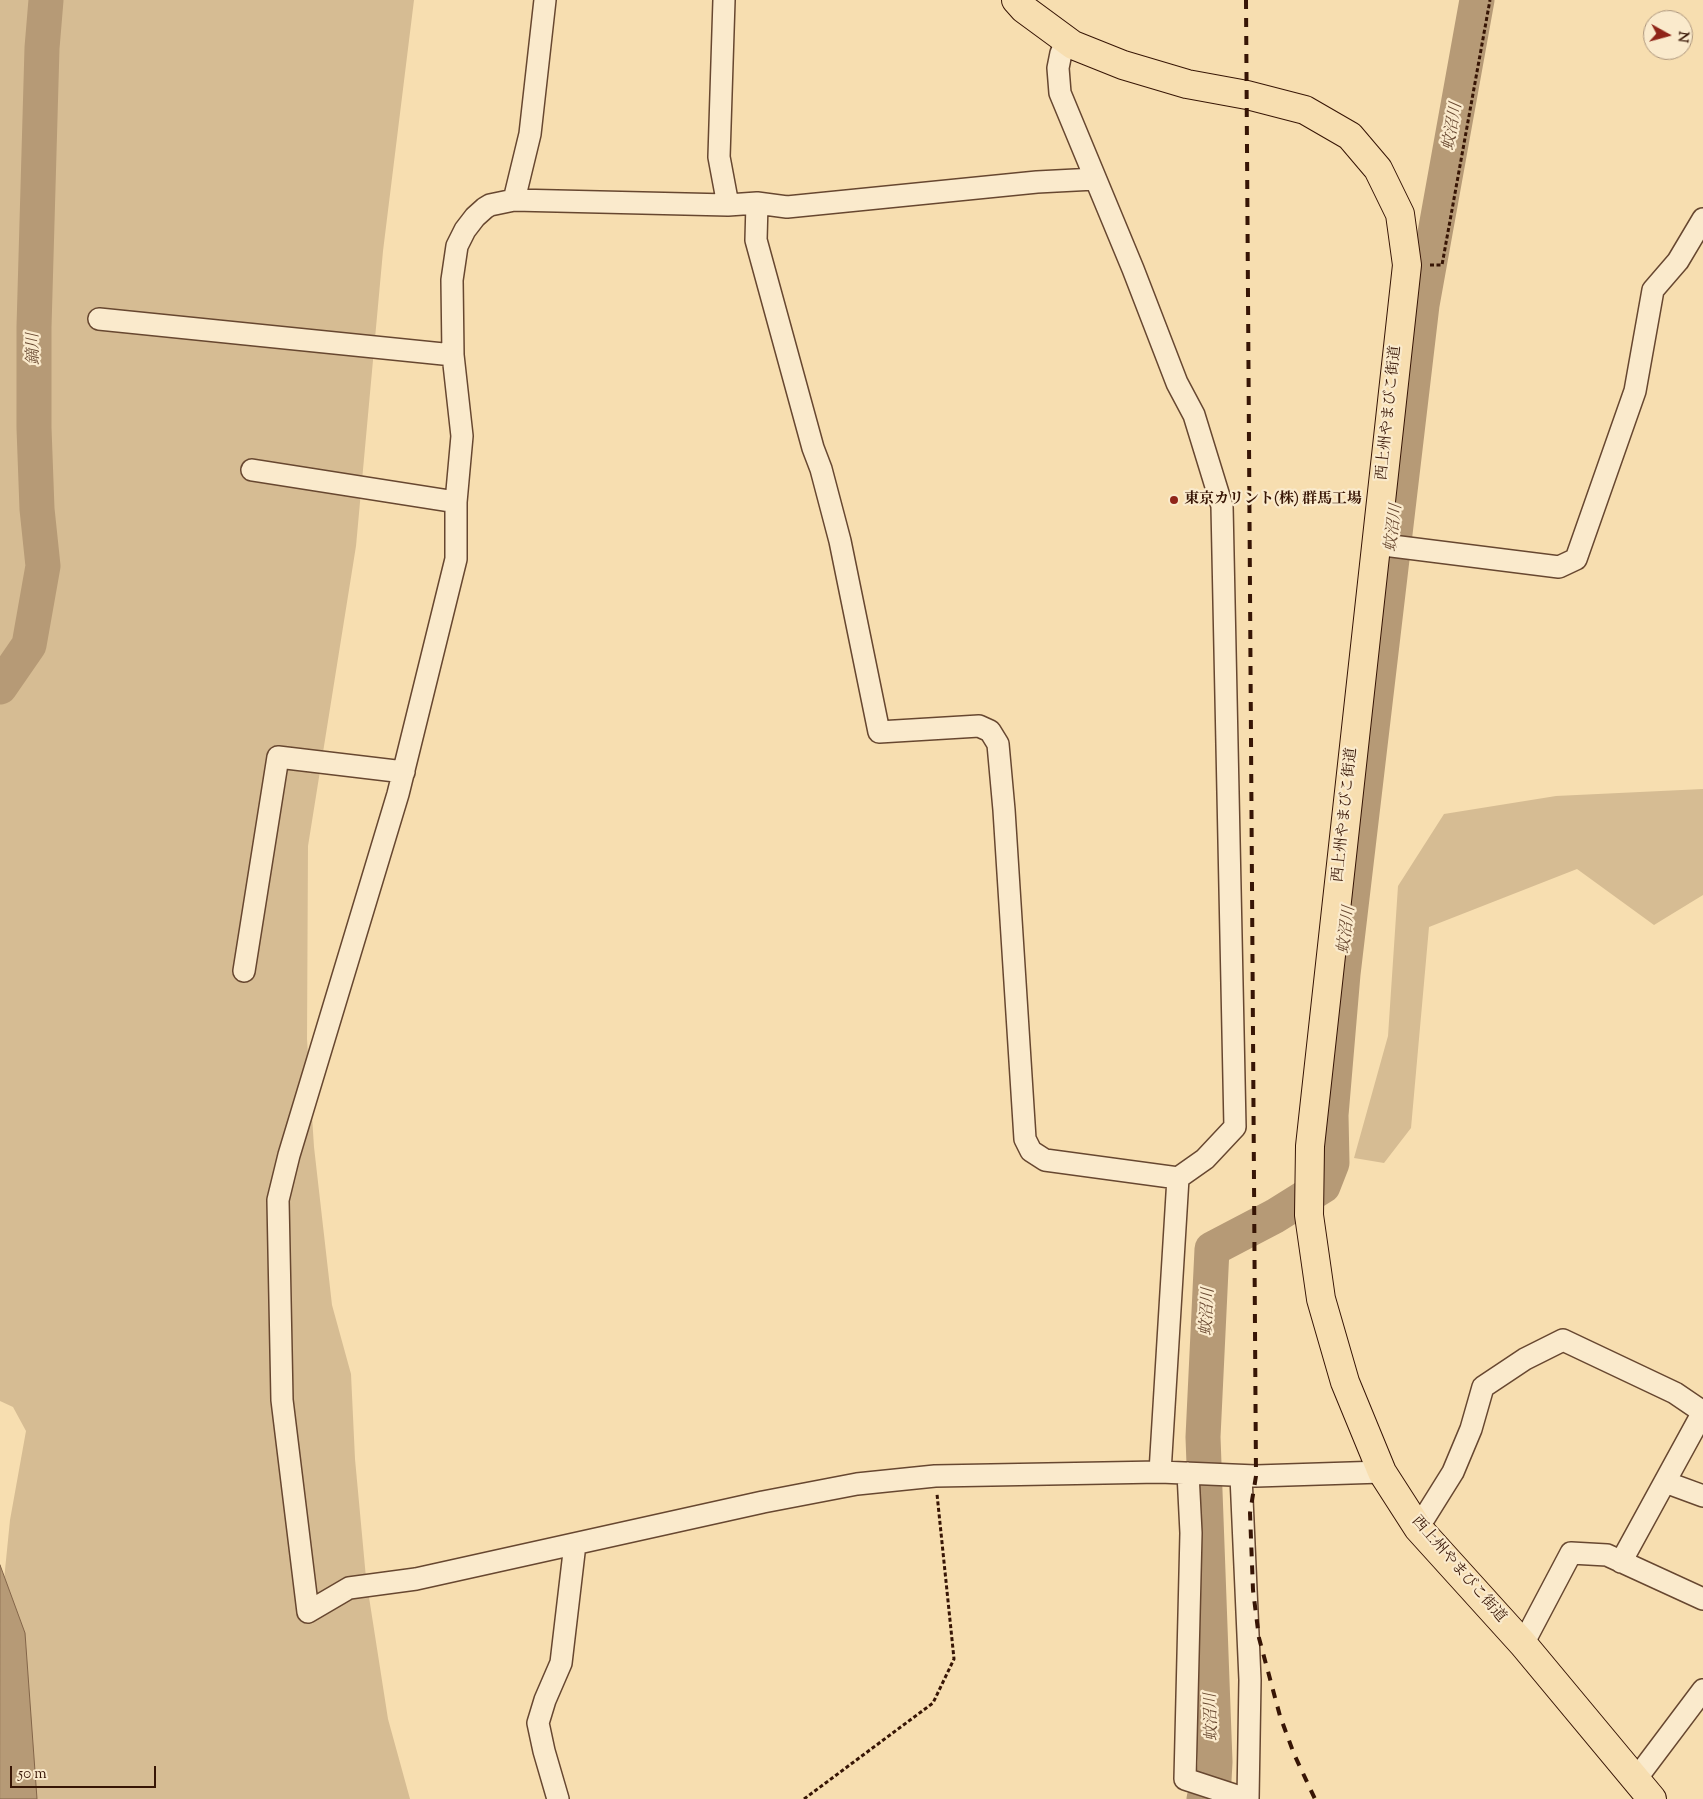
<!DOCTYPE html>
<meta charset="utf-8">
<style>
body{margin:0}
#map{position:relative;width:1703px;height:1799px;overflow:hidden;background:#f7deb0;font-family:"Sorts Mill Goudy",serif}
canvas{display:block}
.north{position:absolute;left:1643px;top:10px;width:50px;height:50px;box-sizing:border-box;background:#faeacc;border:1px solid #ac957c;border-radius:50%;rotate:97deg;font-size:14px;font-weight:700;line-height:20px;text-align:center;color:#371505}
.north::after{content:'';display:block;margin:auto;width:18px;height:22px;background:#8f2418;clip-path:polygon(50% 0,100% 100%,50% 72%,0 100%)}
.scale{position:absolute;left:10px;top:1766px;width:146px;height:22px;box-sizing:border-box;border:2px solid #371505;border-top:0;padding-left:6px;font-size:15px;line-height:18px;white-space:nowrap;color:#371505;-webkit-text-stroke:4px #faeacc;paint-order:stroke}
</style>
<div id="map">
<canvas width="1703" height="1799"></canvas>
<div class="north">N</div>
<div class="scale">50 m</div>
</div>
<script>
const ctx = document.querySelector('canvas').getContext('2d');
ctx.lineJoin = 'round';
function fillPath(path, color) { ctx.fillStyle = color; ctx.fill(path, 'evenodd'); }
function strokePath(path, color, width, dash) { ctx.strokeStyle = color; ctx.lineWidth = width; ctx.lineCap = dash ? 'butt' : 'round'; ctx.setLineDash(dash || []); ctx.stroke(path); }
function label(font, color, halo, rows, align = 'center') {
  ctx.font = font + ' "Sorts Mill Goudy","Noto Serif JP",serif'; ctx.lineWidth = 4.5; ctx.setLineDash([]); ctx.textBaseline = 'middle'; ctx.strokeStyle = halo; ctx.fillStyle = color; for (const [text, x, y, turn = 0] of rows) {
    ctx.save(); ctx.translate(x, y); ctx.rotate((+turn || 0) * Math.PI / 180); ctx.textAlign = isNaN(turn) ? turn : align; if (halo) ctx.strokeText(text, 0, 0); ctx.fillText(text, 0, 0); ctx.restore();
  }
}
const green = new Path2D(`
 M 0,0 L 414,0 L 383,251 L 356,546 L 308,846 L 307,1039 L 314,1147 L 332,1305 L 351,1374 L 355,1459 L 366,1578 L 388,1719 L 410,1799 L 7,1799 L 0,1752 L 0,1666 L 4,1580 L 10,1520 L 26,1431 L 13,1407 L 0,1401 Z
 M 1703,789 L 1703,895 L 1654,925 L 1577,869 L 1429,927 L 1411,1128 L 1384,1163 L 1354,1158 L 1388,1036 L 1398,886 L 1444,814 L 1556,796 Z`);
const water = new Path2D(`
 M 0,1565 L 25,1633 L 37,1799 L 0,1799 Z`);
const river = new Path2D(`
 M 0,687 L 29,645 L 43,566 L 37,509 L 34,428 L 34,327 L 42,48 L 46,0
 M 1204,1799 L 1214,1780 L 1215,1762 L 1203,1437 L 1212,1249 L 1275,1216 L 1323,1186 L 1332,1163 L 1331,1115 L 1343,974 L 1422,305 L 1477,0`);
const path = new Path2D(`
 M 1430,265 L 1442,265 L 1490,0
 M 804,1799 L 933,1703 L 954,1659 L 937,1494`);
const minor = new Path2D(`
 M 724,0 L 719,157 L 728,205
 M 1095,179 L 1037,182 L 787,207 L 757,203 L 728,205 L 514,200 L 490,205 L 485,208 L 475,217 L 465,230 L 457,246 L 452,280 L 453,355 L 462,436 L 456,502 L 456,559 L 398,794 L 289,1155 L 278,1200 L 282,1400 L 308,1612 L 349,1588 L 416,1579 L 763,1502 L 857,1484 L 935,1476 L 1160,1472 L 1256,1476 L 1382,1472
 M 514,200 L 530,134 L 545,0
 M 757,203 L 756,240 L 813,448 L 821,469 L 840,541 L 879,732 L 979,726 L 990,731 L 998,744 L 1004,810 L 1025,1139 L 1031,1151 L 1045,1160 L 1178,1178 L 1205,1159 L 1235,1127 L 1222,506 L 1194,415 L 1177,383 L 1133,269 L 1060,93 L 1058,68 L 1061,53 L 1073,45
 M 99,319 L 453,355
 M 252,470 L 456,502
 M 1376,544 L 1559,567 L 1576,559 L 1635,391 L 1653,290 L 1678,261 L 1703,219
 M 244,971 L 278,757 L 404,772
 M 1160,1472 L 1178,1178
 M 1188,1473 L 1191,1533 L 1185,1779 L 1246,1799
 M 1241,1476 L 1250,1680 L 1248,1799
 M 1665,1482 L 1703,1496
 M 1418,1528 L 1453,1472 L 1471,1429 L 1483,1387 L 1525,1359 L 1563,1340 L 1675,1393 L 1703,1412
 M 1621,1562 L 1703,1412
 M 1523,1644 L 1571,1553 L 1607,1555 L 1703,1599
 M 1636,1779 L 1703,1690
 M 558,1799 L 544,1751 L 538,1723 L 545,1700 L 561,1663 L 575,1544`);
const highway = new Path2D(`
 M 1016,0 L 1024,9 L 1073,45 L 1123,65 L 1187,84 L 1247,95 L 1305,110 L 1350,136 L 1378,169 L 1400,214 L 1407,265 L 1310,1146 L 1309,1215 L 1321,1299 L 1345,1382 L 1382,1472 L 1418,1528 L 1523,1644 L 1652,1799`);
const rail = new Path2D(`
 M 1246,0 L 1256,1476 L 1250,1513 L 1253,1590 L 1259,1638 L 1280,1716 L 1294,1754 L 1315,1799`);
const markers = [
 [1174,500,5,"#8f2418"]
];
const streetNames = [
 ["西上州やまびこ街道",1390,413,-84],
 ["西上州やまびこ街道",1346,815,-84],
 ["西上州やまびこ街道",1458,1570,49]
];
const poiNames = [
 ["東京カリント(株) 群馬工場",1184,500]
];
const waterNames = [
 ["蚊沼川",1454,127,-80],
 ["鏑川",35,349,-91],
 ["蚊沼川",1395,528,-83],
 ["蚊沼川",1348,930,-83],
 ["蚊沼川",1209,1312,-87],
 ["蚊沼川",1213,1717,-92]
];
fillPath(green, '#d6bc93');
fillPath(water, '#b69a76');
strokePath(water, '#836549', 1);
strokePath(river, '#b69a76', 35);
strokePath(minor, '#674730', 24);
strokePath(highway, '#371505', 30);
strokePath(path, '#371505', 3, [4, 2.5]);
strokePath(minor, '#faeacc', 21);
strokePath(highway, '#f7deb0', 28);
strokePath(rail, '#371505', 4, [9, 9]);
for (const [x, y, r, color] of markers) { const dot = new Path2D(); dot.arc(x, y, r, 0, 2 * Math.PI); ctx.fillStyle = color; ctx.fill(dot); strokePath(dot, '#faeacc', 2); }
label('15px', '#371505', '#faeacc', streetNames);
label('bold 15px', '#371505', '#faeacc', poiNames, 'left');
label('italic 16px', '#6a4a32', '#faeacc', waterNames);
</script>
